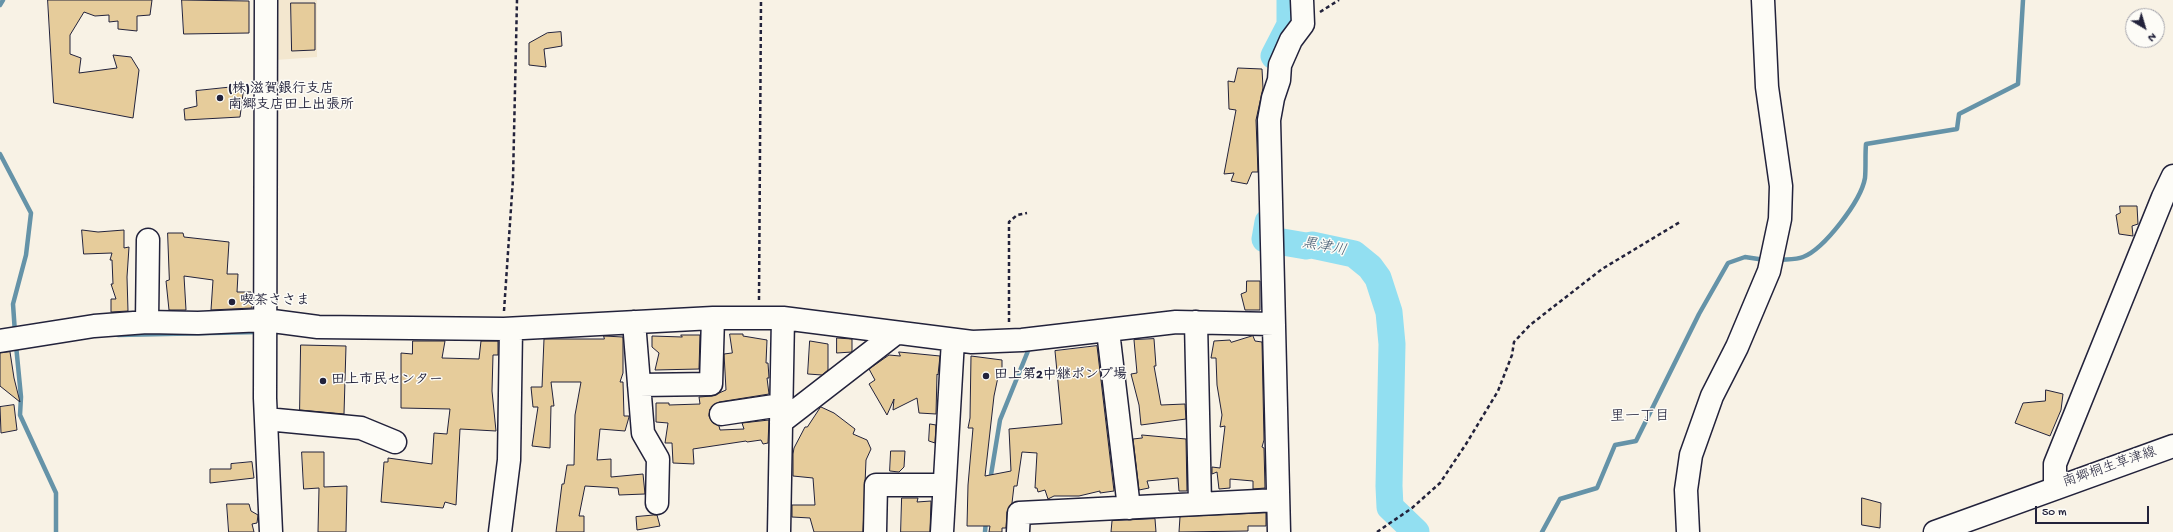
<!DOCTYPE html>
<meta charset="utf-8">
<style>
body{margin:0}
#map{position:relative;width:2173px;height:532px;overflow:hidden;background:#f8f2e5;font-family:"Gochi Hand",sans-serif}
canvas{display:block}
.north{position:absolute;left:2125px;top:8px;width:40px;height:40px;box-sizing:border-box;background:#fdfcf7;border:1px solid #a5a5ac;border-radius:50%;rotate:142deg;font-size:11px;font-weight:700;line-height:16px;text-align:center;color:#22223b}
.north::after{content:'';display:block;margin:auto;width:14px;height:18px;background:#22223b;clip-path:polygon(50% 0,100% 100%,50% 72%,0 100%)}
.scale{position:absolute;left:2035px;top:506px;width:114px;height:18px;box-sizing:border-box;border:2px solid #22223b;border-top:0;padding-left:5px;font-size:12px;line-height:14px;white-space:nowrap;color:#22223b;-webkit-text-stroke:3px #fdfcf7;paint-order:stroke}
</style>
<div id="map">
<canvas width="2173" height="532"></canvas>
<div class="north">N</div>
<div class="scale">50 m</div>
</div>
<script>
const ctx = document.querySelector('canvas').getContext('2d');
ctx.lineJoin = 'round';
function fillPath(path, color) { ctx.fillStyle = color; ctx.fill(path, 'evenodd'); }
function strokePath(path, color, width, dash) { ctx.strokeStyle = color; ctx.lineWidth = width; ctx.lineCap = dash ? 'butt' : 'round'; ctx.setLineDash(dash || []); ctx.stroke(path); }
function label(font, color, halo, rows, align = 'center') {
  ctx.font = font + ' "Gochi Hand","Klee One",sans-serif'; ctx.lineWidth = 3; ctx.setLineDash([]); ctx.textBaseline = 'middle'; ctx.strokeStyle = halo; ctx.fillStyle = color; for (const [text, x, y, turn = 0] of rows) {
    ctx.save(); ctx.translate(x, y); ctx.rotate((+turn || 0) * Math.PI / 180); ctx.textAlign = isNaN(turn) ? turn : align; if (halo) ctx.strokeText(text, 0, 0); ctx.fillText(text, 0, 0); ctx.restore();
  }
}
const built = new Path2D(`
 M 274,0 L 317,0 L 317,57 L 276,60 Z`);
const stream = new Path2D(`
 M 0,5 L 3,0
 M 0,154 L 31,213 L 26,255 L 13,304 L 15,333
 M 1778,260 C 1785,259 1796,260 1803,257 C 1824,249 1861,201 1865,178 C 1866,167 1865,155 1866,144 L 1957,129 L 1959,114 L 2018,84 L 2023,0
 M 118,335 L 259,332
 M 16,345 L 21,397 L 20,415 L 56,493 L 56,532
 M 990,481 L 1000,420 L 1030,346
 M 985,532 L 986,520
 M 1542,532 L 1560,499 L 1597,488 L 1615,445 L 1636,441 L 1699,314 L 1728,263 L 1745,257 L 1765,260`);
const river = new Path2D(`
 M 1274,56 L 1290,25 L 1290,0
 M 1268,222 L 1265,239 L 1306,246 L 1312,245 L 1354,254 L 1370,267 L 1378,278 L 1389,312 L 1392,344 L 1389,486 L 1390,507 L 1416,532`);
const building = new Path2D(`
 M 48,0 L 152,0 L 150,15 L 137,16 L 137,31 L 118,29 L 118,21 L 109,22 L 109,15 L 95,16 L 84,12 L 70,35 L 70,54 L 81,58 L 79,73 L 117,68 L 113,55 L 131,57 L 139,70 L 133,118 L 54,103 Z
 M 182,0 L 249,1 L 249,33 L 184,34 Z
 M 291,3 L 315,3 L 315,50 L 292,51 Z
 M 561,32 L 562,46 L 544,49 L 546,67 L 529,65 L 529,43 L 547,33 Z
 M 1238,68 L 1262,69 L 1263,88 L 1256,120 L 1258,172 L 1252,172 L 1247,184 L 1231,181 L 1234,173 L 1224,174 L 1236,110 L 1229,109 L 1228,81 L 1234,82 Z
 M 244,86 L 240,117 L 185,120 L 184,109 L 197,106 L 196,91 Z
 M 2120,206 L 2137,206 L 2138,224 L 2132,226 L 2133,236 L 2119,234 L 2116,215 L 2120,213 Z
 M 82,230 L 98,232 L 124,230 L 124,248 L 129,247 L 127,277 L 128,311 L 111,312 L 111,299 L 116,299 L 111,284 L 113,284 L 112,260 L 110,260 L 112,253 L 84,254 Z
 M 168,233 L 183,233 L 184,237 L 229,242 L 227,274 L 238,274 L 237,292 L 251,292 L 252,308 L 211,310 L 213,280 L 184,276 L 186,310 L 169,310 L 166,281 L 169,280 Z
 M 1247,281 L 1260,281 L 1260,310 L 1245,310 L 1241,294 L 1246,292 Z
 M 730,334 L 743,334 L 743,336 L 767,340 L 766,363 L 768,363 L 769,378 L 767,378 L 769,394 L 719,402 L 710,409 L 709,416 L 712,422 L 719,426 L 720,430 L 744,429 L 742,423 L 769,420 L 768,443 L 763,444 L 761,440 L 747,442 L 746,441 L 693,449 L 694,464 L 673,463 L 672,443 L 665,443 L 668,423 L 656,422 L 656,403 L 669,403 L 669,405 L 700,404 L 699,397 L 712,396 L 726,390 L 724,354 L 732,353 Z
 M 681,335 L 700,335 L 699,369 L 655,370 L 659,353 L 652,347 L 652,336 L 682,337 Z
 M 604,336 L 623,337 L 623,373 L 620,382 L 623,382 L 624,416 L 629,416 L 629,417 L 625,431 L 600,429 L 597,460 L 611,459 L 611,477 L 643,474 L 645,494 L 619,495 L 618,488 L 585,486 L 579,516 L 584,516 L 584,532 L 556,532 L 562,484 L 564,484 L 567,465 L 574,465 L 575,415 L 581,382 L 551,382 L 554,406 L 551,406 L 550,448 L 532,446 L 538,407 L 533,407 L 531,387 L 542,387 L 544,339 L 604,339 Z
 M 1253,336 L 1255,341 L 1262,342 L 1264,440 L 1262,447 L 1264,448 L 1265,488 L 1253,489 L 1253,481 L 1230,479 L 1230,488 L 1219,489 L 1217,472 L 1212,474 L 1212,467 L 1220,468 L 1225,426 L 1220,427 L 1222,415 L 1217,385 L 1216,358 L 1211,358 L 1214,341 L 1230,340 L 1231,342 Z
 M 837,338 L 852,339 L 852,352 L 837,353 Z
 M 1154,339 L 1156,366 L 1154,366 L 1161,405 L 1185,404 L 1186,419 L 1141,425 L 1139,405 L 1131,374 L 1137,373 L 1134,340 Z
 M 413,341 L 445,341 L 442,358 L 479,359 L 481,341 L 498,341 L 498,355 L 493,355 L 492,391 L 496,431 L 460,429 L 456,505 L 445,502 L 443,508 L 381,502 L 384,462 L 388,462 L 388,458 L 432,464 L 434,433 L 447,434 L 450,409 L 401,408 L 401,353 L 412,354 Z
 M 810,341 L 828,344 L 828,370 L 822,375 L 808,374 Z
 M 301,345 L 346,346 L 344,414 L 300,410 Z
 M 1097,346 L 1114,491 L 1100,493 L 1100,491 L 1079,496 L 1054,496 L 1048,499 L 1045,490 L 1038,492 L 1037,488 L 1035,488 L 1037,453 L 1022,452 L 1017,486 L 1014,486 L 1012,503 L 1007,512 L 1006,528 L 1002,528 L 1002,532 L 989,532 L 990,526 L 967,526 L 968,485 L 973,428 L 968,428 L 970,418 L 971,356 L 1002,360 L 1002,377 L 998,377 L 994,396 L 985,476 L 1011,471 L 1009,429 L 1062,424 L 1055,351 Z
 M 10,352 L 14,378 L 20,402 L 0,386 L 0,353 Z
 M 899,352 L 940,356 L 938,375 L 937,374 L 936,414 L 919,413 L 917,398 L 893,410 L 894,399 L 887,415 L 869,384 L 875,380 L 869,369 L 889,355 L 900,356 Z
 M 2046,390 L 2063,394 L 2061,410 L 2050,436 L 2015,423 L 2023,403 L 2045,401 Z
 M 14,405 L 17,430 L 1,433 L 0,407 Z
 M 821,407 L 834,413 L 855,429 L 853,434 L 867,440 L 871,449 L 866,460 L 863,532 L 814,532 L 810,518 L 792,517 L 792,505 L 815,505 L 813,478 L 793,476 L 793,454 L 794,448 L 805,427 L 807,427 Z
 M 930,424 L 936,425 L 935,443 L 929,441 Z
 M 1142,435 L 1186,439 L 1187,491 L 1179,491 L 1178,478 L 1147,481 L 1149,488 L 1139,490 L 1133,439 L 1142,438 Z
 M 891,451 L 905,451 L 904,467 L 899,472 L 890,471 Z
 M 302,452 L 324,452 L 324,487 L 347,486 L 346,532 L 318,532 L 319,488 L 304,489 Z
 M 252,462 L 254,478 L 210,483 L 210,469 L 231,469 L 231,464 Z
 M 902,498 L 918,498 L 917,502 L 931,501 L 930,532 L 901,532 Z
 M 1862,498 L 1881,503 L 1880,528 L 1862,525 Z
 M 227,504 L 249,504 L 251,511 L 258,515 L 257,523 L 252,524 L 254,532 L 229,532 Z
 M 1266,513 L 1266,526 L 1248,526 L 1248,531 L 1179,532 L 1180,517 Z
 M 654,515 L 657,515 L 660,526 L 637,530 L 636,517 Z
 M 1155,519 L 1156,532 L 1111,532 L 1112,521 Z`);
const path = new Path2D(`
 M 1320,12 L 1339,0
 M 759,300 L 761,0
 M 504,311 L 513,179 L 517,0
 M 1009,322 L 1009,222 L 1017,215 L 1027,213
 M 1377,532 L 1412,508 L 1440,483 L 1466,444 L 1498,391 L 1512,355 L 1514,342 L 1530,325 L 1602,269 L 1680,222`);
const minor = new Path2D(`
 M 266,0 L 265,398 L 271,532
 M 147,322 L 148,240
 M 634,322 L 643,433 L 658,459 L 657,503
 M 1196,322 L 1200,504
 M 1108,331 L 1129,508
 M 0,341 L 94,326 L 147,322 L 198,323 L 265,320 L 318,327 L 504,329 L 713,318 L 783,318 L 972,342 L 1022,340 L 1176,322 L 1274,324
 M 639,385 L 711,384 L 713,318
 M 721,414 L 781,405
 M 266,419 L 361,428 L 395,442
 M 781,422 L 896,333
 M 2055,488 L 2055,464 L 2163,197 L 2173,176
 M 500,532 L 509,460 L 511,329
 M 779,532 L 783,318
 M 875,532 L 876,485 L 944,485
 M 942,532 L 953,340
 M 1018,532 L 1019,513 L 1278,500
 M 1279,532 L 1269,120 L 1273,98 L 1279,80 L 1280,65 L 1291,40 L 1303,24 L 1302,0
 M 1688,532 L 1686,490 L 1691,455 L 1712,396 L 1737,347 L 1769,271 L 1780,219 L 1781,186 L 1767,87 L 1763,0`);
const major = new Path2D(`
 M 1935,532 L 2173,446`);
const markers = [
 [220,98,4,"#22223b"],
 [232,302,4,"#22223b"],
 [986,376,4,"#22223b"],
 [323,381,4,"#22223b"]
];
const poiNames = [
 ["(株)滋賀銀行支店",228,90],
 ["南郷支店田上出張所",228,106],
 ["喫茶ささま",240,302],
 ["田上第2中継ポンプ場",994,376],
 ["田上市民センター",331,381]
];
const streetNames = [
 ["南郷桐生草津線",2110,468,-19]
];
const waterNames = [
 ["黒津川",1324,248,11]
];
const neighbourhoodNames = [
 ["里一丁目",1640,418]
];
fillPath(built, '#f3e7cf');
strokePath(stream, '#6593a8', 4.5);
strokePath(river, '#92dff1', 27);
fillPath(building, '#e6cc9b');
strokePath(building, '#22223b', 1);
strokePath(minor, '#22223b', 25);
strokePath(major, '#22223b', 25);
strokePath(path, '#22223b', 2.5, [4, 3]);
strokePath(minor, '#fdfcf7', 22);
strokePath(major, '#fdfcf7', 22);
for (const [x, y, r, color] of markers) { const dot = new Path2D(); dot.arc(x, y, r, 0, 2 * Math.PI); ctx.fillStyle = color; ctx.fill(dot); strokePath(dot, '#fdfcf7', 1.5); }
label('bold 14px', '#22223b', '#fdfcf7', poiNames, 'left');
label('14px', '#22223b', '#fdfcf7', streetNames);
label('italic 15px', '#445b72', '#fdfcf7', waterNames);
label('15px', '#22223b', '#fdfcf7', neighbourhoodNames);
</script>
